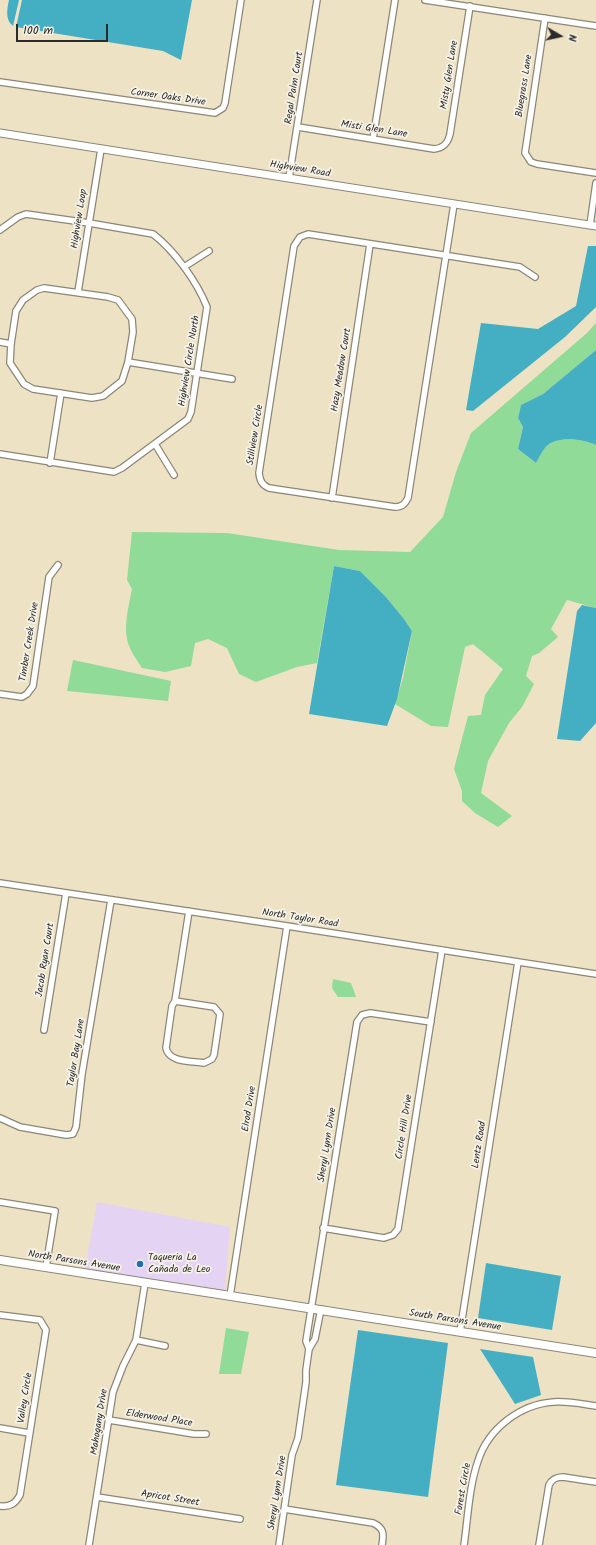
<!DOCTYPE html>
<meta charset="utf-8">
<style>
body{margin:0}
#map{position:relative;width:596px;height:1545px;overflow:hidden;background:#ede2c3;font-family:Kalam,sans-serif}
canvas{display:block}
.north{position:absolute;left:540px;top:16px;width:40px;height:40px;-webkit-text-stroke:3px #f7f3e8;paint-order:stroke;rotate:99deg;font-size:11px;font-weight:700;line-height:16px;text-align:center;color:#2b2b2b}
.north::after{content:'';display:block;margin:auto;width:14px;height:18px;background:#2b2b2b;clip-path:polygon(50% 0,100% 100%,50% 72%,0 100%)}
.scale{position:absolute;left:16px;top:24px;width:92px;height:18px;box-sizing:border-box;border:2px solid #2b2b2b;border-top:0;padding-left:5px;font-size:12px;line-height:14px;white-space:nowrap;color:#2b2b2b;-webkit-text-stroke:3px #f7f3e8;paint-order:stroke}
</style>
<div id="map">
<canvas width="596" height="1545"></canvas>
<div class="north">N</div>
<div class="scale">100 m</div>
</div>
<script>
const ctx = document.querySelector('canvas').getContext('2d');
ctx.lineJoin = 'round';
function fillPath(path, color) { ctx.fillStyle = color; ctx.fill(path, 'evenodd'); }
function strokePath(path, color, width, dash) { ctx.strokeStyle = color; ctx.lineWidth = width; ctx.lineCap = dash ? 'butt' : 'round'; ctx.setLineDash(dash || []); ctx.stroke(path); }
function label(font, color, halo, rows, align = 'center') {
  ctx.font = font + ' Kalam,sans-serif'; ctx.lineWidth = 3.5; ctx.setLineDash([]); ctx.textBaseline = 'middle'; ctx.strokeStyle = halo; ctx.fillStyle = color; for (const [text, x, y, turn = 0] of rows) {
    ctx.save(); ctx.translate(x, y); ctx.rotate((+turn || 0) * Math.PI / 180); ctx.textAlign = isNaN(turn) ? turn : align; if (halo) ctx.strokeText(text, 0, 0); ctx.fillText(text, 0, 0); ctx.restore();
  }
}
const built = new Path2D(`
 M 97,1202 L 230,1227 L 225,1292 L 85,1270 Z`);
const green = new Path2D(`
 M 596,323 L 596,350 L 543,394 L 521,405 L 518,418 L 523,427 L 518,449 L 536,463 C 540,456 543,449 549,444 C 561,436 584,439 596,445 L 596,608 L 567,600 L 551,629 L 558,637 L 539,653 L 532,656 L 526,676 L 534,684 L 522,707 L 509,723 L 488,761 L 481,793 L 512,816 L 498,827 L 475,813 L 462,801 L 462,791 L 454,769 L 468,716 L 481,715 L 485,695 L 503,669 L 473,644 L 465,647 L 448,727 L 431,726 L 395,704 L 403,678 L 412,631 L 404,619 L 386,597 L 360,571 L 334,566 L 317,663 L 297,667 L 256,682 L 239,674 L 227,648 L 208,639 L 195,643 L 191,666 L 165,672 L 142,668 C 136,659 129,649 127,639 C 124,623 129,605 132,589 L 127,580 L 132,532 L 227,533 L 339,550 L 410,552 L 443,517 L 456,472 L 471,433 L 587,333 Z
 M 73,660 L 171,681 L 168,701 L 67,691 Z
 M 333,979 L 351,983 L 356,997 L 338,997 L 332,988 Z
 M 226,1328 L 249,1332 L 241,1374 L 219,1374 Z`);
const water = new Path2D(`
 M 9,0 L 19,0 L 13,26 C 5,20 7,9 9,0 Z
 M 22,0 L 192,0 L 181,60 L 163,51 L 16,27 Z
 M 588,246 L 596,246 L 596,307 L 565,337 L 473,411 L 466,410 L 481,323 L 538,329 L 576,306 Z
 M 596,350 L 596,445 C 584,439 561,436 549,444 C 543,449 540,456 536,463 L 518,449 L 523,427 L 518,418 L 521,405 L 543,394 Z
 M 334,566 L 360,571 L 386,597 L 404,619 L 412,631 L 397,699 L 387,726 L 309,714 Z
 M 582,605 L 596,608 L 596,723 L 580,741 L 557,739 L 577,611 Z
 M 486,1263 L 561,1276 L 552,1330 L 478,1318 Z
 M 358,1330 L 448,1343 L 428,1497 L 336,1485 Z
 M 480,1349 L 533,1357 L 541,1395 L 515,1404 Z`);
const minor = new Path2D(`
 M 425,0 L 596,26
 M 545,18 L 525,153 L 531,162 L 537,164 L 596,173
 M 0,82 L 215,113 L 223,108 L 225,103 L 241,0
 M 298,127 L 434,149 C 444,148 448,143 450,134 L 470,6
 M 373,139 L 395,0
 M 289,178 L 317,0
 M 454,204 L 408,498 C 405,504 402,507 395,507 L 269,488 C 262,485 260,481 259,473 L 294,246 L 300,237 L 308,234 L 520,267 L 535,277
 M 590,225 L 596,183
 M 0,230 L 18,217 L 26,214 L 89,223 L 153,234 C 175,251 197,282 207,307 L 191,412 L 188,419 L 122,468 L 114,472 L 0,454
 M 184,267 L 209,251
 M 44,288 L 108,297 L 118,300 L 132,319 L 133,332 L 128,362 L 122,381 L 103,396 L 92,398 L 33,389 L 24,384 L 10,363 L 11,344 L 16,311 L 23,300 L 37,290 Z
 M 78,292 L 101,149
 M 0,342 L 11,344
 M 128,362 L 232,379
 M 155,444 L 174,475
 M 50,463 L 61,393
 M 332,498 L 370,244
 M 0,694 L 22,697 L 27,694 L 33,686 L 49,577 L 58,565
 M 0,883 L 287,926 L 596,974
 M 175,1001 L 214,1007 L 220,1014 L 214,1055 L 212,1059 L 204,1063 C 192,1061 169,1063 166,1048 L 172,1006 L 175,1001 L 189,911
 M 44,1030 L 66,893
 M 0,1118 L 20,1127 L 66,1135 L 73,1134 L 76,1127 L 82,1074 L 111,900
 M 0,1202 L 55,1211 L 46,1267
 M 323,1228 L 384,1238 L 393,1235 L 398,1229 L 442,950
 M 230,1296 L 287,926
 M 0,1315 L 40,1320 L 46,1330 L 20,1495 C 15,1504 10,1507 0,1506
 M 460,1332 L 518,962
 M 136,1340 L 165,1346
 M 309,1349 L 306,1341 L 357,1022 L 362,1015 L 370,1013 L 431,1022
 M 109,1420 L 194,1434 L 206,1434
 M 0,1428 L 29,1433
 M 97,1497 L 240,1519
 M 284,1509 L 373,1523 C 384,1528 384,1534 382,1545
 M 89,1545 L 113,1392 L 123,1366 L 136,1340 L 145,1283
 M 279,1545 L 292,1455 L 298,1438 L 306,1382 L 306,1370 L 309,1349 L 315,1339 L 321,1309
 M 464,1545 C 468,1517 469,1487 478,1461 C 488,1429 520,1404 554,1402 C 568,1401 582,1404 596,1406
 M 539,1545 L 549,1485 C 552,1479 556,1477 563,1477 L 596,1482`);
const tertiary = new Path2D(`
 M 0,133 L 596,226`);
const secondary = new Path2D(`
 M 0,1260 L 596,1353`);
const markers = [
 [140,1264,4,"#1f6fb2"]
];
const streetNames = [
 ["Misty Glen Lane",450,75,-81],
 ["Bluegrass Lane",525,86,-81],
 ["Regal Palm Court",295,88,-81],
 ["Corner Oaks Drive",168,98,8],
 ["Misti Glen Lane",374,130,9],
 ["Highview Road",300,170,9],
 ["Highview Loop",80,219,-81],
 ["Highview Circle North",190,361,-81],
 ["Hazy Meadow Court",342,370,-81],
 ["Stillview Circle",256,435,-81],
 ["Timber Creek Drive",30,642,-81],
 ["North Taylor Road",300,919,9],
 ["Jacob Ryan Court",46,960,-81],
 ["Taylor Bay Lane",77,1053,-81],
 ["Elrod Drive",250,1109,-81],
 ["Circle Hill Drive",405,1127,-81],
 ["Sheryl Lynn Drive",328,1145,-81],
 ["Lentz Road",480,1145,-81],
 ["North Parsons Avenue",74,1262,9],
 ["South Parsons Avenue",455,1321,9],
 ["Valley Circle",26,1398,-81],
 ["Elderwood Place",159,1419,9],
 ["Mahogany Drive",100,1422,-81],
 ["Forest Circle",464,1489,-80],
 ["Sheryl Lynn Drive",278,1493,-81],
 ["Apricot Street",170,1499,9]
];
const poiNames = [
 ["Taqueria La",148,1258],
 ["Cañada de Leo",148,1270]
];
fillPath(built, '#e4d3f2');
fillPath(green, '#90db97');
fillPath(water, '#44afc3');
strokePath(minor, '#8c8677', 8);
strokePath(tertiary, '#8c8677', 9);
strokePath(secondary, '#8c8677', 10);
strokePath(minor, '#fff', 5.5);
strokePath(tertiary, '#fff', 7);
strokePath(secondary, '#fff', 8);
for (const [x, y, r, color] of markers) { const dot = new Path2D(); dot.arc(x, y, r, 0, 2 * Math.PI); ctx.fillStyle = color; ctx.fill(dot); strokePath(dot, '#f7f3e8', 1.5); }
label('10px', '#2b2b2b', '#f7f3e8', streetNames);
label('10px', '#2b2b2b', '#f7f3e8', poiNames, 'left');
</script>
